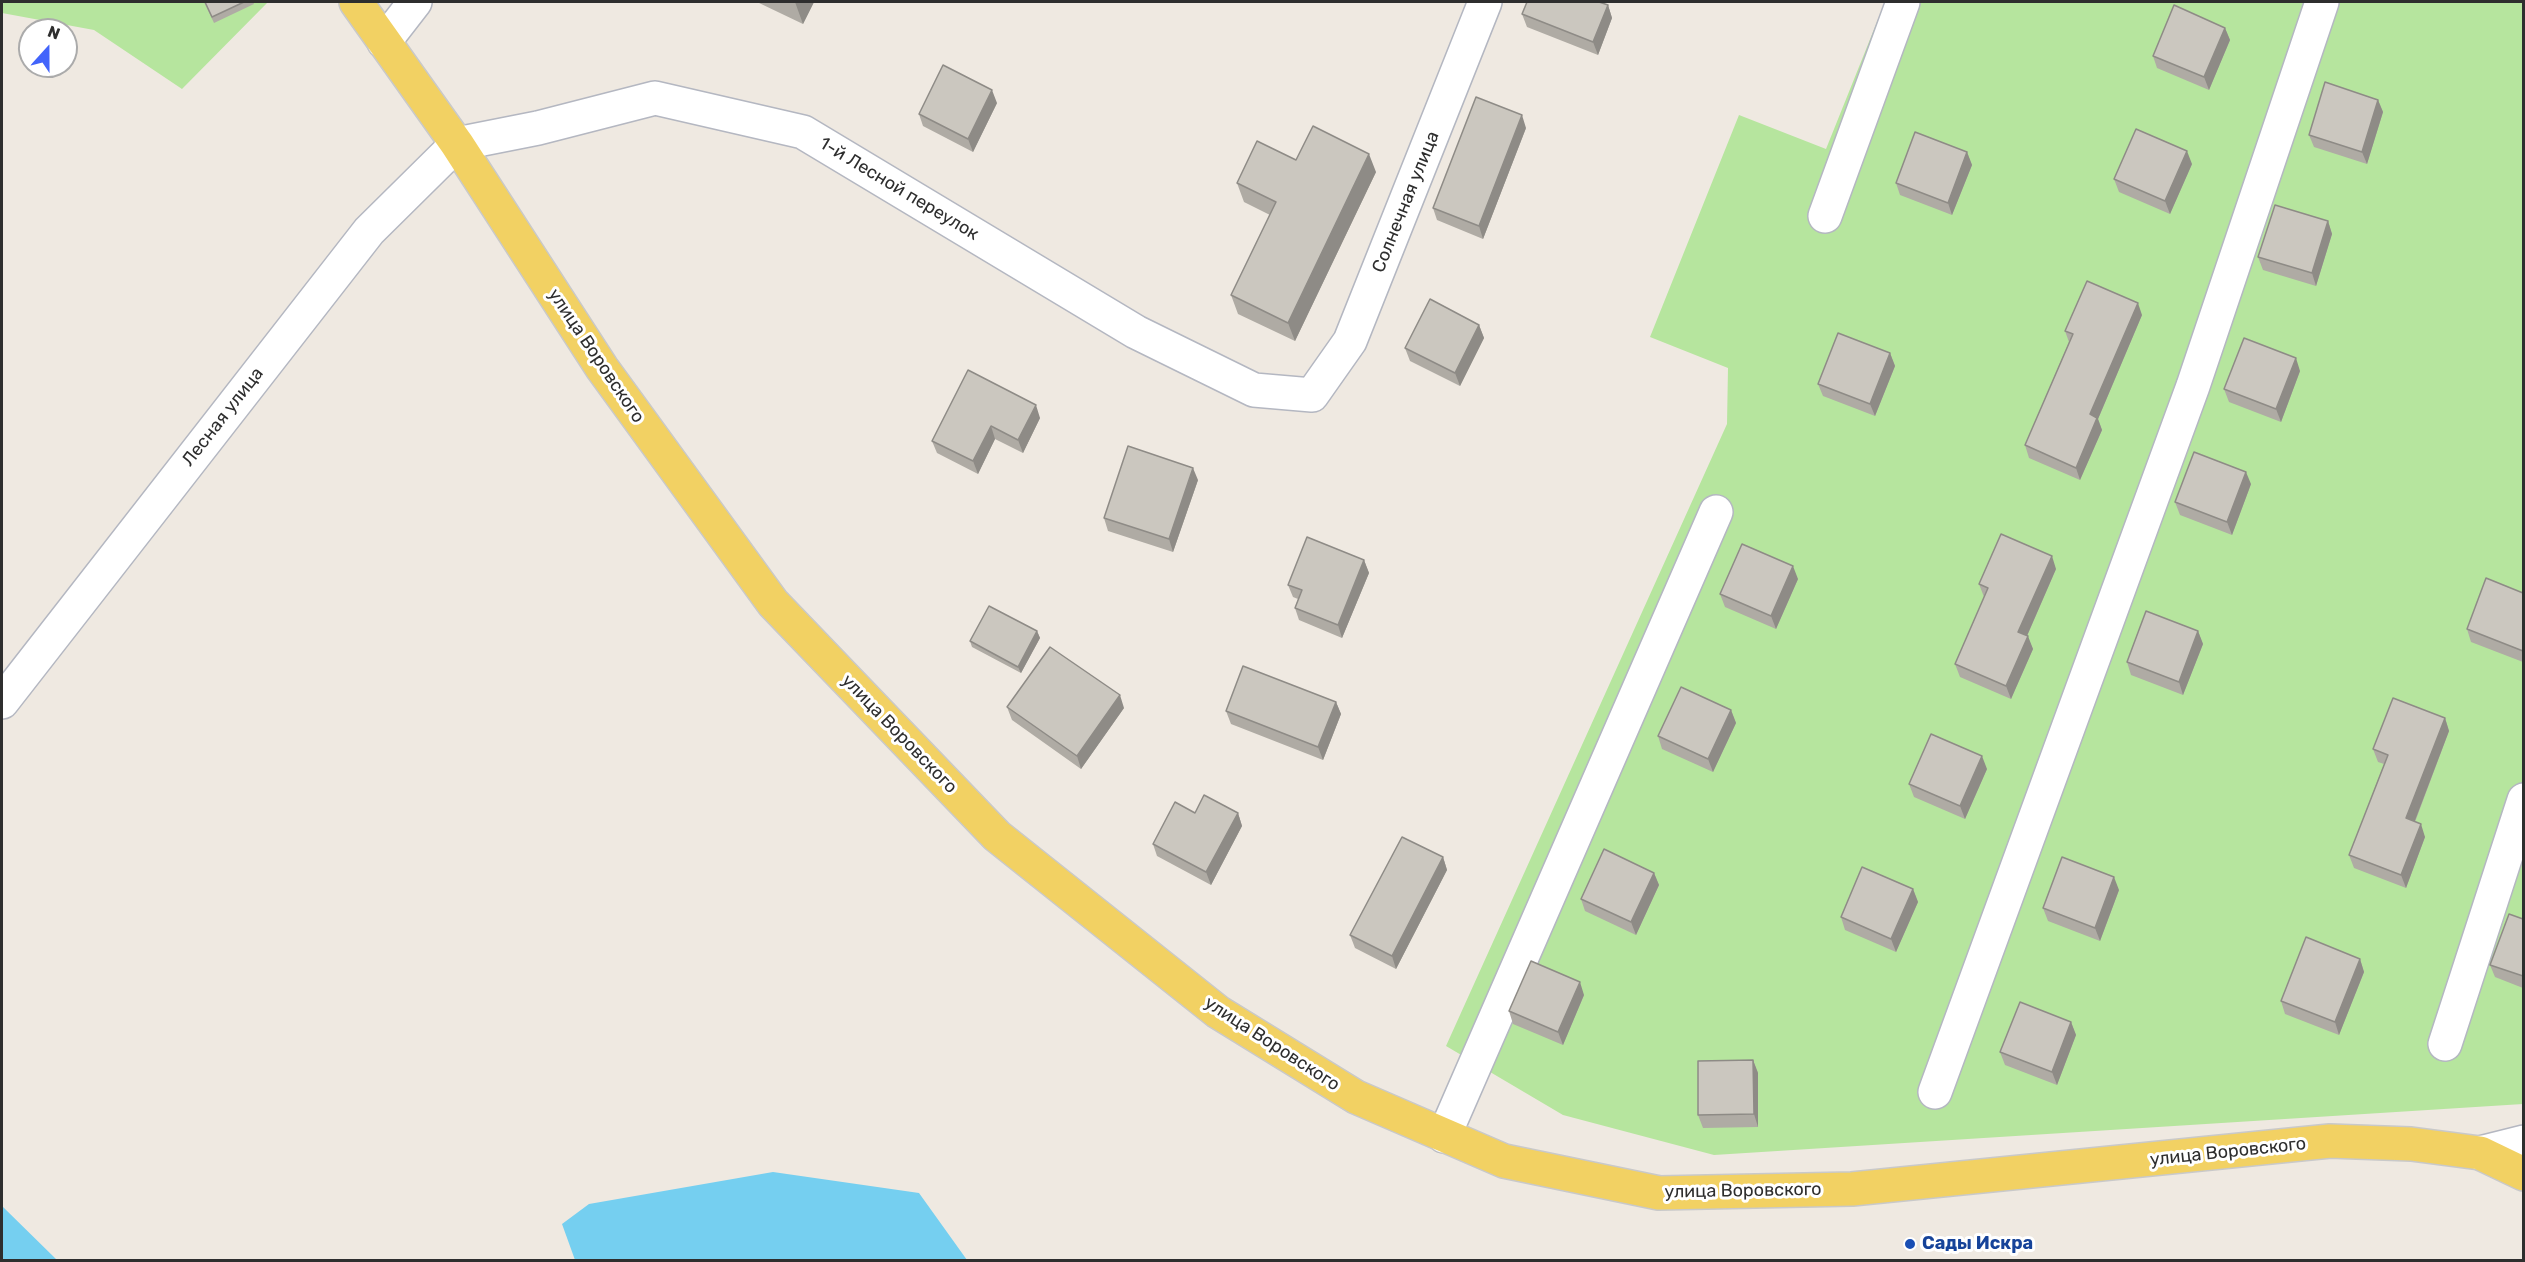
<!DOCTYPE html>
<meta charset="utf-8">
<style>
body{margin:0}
#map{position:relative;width:2525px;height:1262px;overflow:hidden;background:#efe9e1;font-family:Rubik,sans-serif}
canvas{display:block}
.frame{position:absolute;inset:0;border:3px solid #2e2e2e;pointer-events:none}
.north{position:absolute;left:18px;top:18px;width:60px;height:60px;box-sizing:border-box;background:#fff;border:2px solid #ababab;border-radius:50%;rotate:21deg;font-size:16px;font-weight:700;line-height:24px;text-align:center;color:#2e2e2e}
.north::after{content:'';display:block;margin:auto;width:21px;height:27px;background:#4264fb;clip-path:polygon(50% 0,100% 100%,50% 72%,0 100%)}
</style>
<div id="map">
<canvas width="2525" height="1262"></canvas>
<div class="frame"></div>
<div class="north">N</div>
</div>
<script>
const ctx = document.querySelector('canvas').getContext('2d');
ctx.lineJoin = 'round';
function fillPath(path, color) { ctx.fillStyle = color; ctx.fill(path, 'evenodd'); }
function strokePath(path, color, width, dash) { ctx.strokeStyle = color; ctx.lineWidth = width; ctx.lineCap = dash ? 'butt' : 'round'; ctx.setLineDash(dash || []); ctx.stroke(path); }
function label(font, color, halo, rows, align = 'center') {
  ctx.font = font + ' Rubik,sans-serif'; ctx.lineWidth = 6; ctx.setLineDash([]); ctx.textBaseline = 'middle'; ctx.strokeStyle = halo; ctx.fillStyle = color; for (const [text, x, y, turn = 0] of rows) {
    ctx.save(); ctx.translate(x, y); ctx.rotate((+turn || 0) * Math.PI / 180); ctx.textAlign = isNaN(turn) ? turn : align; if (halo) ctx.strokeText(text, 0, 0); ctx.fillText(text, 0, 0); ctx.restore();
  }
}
const green = new Path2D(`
 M 2,2 L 268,2 L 182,89 L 94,30 L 2,13 Z
 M 1885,2 L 2523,2 L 2523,1104 L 1714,1155 L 1563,1115 L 1446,1046 L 1727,424 L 1728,368 L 1650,337 L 1739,115 L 1826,149 Z`);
const water = new Path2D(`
 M 773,1172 L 919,1193 L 967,1260 L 575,1260 L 562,1224 L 589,1204 Z
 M 2,1206 L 57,1260 L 2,1260 Z`);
const minor = new Path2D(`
 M 384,42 L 415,2
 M 1825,216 L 1903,2
 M 2,702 L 369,231 L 457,144 L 538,128 L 655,98 L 803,132 L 1136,332 L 1254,390 L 1312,395 L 1350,341 L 1485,2
 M 2445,1044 L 2524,800
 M 1935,1092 L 2193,386 L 2322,2
 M 1444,1136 L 1716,512
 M 2480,1153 L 2524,1142`);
const major = new Path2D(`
 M 356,2 L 457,144 L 602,368 L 773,603 L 997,836 L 1218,1012 L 1356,1097 L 1504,1161 L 1659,1193 L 1852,1189 L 2330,1141 L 2411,1144 L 2480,1153 L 2524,1174`);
const wall = new Path2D(`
 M 204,2 L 253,2 L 254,4 L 214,23 Z
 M 757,2 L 814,2 L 803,24 Z
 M 1608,5 L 1612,18 L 1598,55 L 1527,27 L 1522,14 Z
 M 2225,28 L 2230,40 L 2209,90 L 2157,68 L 2153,56 Z
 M 2378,100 L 2383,112 L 2367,164 L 2314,147 L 2309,135 Z
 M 997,103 L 973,152 L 923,126 L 919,114 Z
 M 1526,128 L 1483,239 L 1437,220 L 1433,208 Z
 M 1967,152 L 1972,165 L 1952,215 L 1900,195 L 1896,183 Z
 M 1296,160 L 1376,172 L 1295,341 L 1238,314 L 1231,295 L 1270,215 L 1244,202 L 1237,183 Z
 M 2192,164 L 2170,214 L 2119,192 L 2114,179 Z
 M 2328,221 L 2332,234 L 2316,286 L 2263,270 L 2258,257 Z
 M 2142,315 L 2098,419 L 2102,430 L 2080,480 L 2029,458 L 2025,445 L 2069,342 L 2065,331 Z
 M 1479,325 L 1484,338 L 1460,386 L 1410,361 L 1405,348 Z
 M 1890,353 L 1895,366 L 1875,416 L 1823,396 L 1818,384 Z
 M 968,370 L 1040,418 L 1023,453 L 995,439 L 978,474 L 937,453 L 932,441 Z
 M 2300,371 L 2281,422 L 2229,402 L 2224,389 Z
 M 1198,480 L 1173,552 L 1108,531 L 1104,518 Z
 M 2251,484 L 2232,535 L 2180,515 L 2175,502 Z
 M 1364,560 L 1369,573 L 1342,638 L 1299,620 L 1295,608 L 1298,599 L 1293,597 L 1288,585 Z
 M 2056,569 L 2027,636 L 2033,649 L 2011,699 L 1960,677 L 1955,664 L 1984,597 L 1979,584 Z
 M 1798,579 L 1776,629 L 1725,607 L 1720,594 Z
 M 2523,593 L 2523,662 L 2471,642 L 2467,629 Z
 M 1037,631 L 1040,638 L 1021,673 L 972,647 L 970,641 Z
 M 2198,631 L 2203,644 L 2183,695 L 2131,675 L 2127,662 Z
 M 1336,702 L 1341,714 L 1323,760 L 1231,724 L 1226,711 Z
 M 1007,707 L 1124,708 L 1081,769 L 1012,720 Z
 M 1731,710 L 1736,723 L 1713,772 L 1662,749 L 1658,736 Z
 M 2445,718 L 2449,731 L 2415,822 L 2425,837 L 2406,888 L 2354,868 L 2349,855 L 2384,764 L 2378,762 L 2373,749 Z
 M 1987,769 L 1965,819 L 1914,797 L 1909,784 Z
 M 1195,813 L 1238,813 L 1242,826 L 1211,885 L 1157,856 L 1153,844 Z
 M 1443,857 L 1447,870 L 1396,969 L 1355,948 L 1350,935 Z
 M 1654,873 L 1659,885 L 1636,935 L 1585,911 L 1581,899 Z
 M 1913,889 L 1918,902 L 1896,952 L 1845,930 L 1841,917 Z
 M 2119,890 L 2100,941 L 2048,921 L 2043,908 Z
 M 2523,919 L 2523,988 L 2495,977 L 2490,965 Z
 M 2360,959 L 2364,972 L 2339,1035 L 2285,1014 L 2281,1001 Z
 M 1584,995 L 1563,1045 L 1513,1024 L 1509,1011 Z
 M 2071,1022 L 2076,1035 L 2057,1085 L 2005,1065 L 2000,1052 Z
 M 1753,1060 L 1758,1073 L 1758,1127 L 1703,1128 L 1698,1115 Z`);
const shadedWall = new Path2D(`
 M 795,2 L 814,2 L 803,24 Z
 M 1608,5 L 1612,18 L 1598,55 L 1593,42 Z
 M 2225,28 L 2230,40 L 2209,90 L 2204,77 Z
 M 992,90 L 997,103 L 973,152 L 968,139 Z
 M 2378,100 L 2383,112 L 2367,164 L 2362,152 Z
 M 1522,115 L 1526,128 L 1483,239 L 1479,226 Z
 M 2187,151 L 2192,164 L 2170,214 L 2165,201 Z
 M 1967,152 L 1972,165 L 1952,215 L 1948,203 Z
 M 1369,154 L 1376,172 L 1295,341 L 1288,323 Z
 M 2328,221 L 2332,234 L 2316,286 L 2312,273 Z
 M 2138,303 L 2142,315 L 2098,419 L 2102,430 L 2080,480 L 2076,468 L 2090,414 Z
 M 1479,325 L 1484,338 L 1460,386 L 1455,373 Z
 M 1890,353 L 1895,366 L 1875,416 L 1870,404 Z
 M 2296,358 L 2300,371 L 2281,422 L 2276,409 Z
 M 1036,405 L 1040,418 L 1023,453 L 1018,440 Z
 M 991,426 L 995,439 L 978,474 L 973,461 Z
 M 1193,468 L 1198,480 L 1173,552 L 1169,539 Z
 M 2246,472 L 2251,484 L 2232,535 L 2227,522 Z
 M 2052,556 L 2056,569 L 2023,645 L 2018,632 Z
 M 1364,560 L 1369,573 L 1342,638 L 1338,625 Z
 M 1793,566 L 1798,579 L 1776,629 L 1771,616 Z
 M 1037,631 L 1040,638 L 1021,673 L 1018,667 Z
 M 2198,631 L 2203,644 L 2183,695 L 2179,682 Z
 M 2028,636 L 2033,649 L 2011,699 L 2006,686 Z
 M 1120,695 L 1124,708 L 1081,769 L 1077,756 Z
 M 1336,702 L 1341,714 L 1323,760 L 1318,747 Z
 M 1731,710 L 1736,723 L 1713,772 L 1708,759 Z
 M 2445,718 L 2449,731 L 2411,831 L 2406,818 Z
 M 1982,756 L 1987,769 L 1965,819 L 1960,806 Z
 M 1238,813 L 1242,826 L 1211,885 L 1206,872 Z
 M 2421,824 L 2425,837 L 2406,888 L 2401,875 Z
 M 1443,857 L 1447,870 L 1396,969 L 1392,956 Z
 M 1654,873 L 1659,885 L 1636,935 L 1631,922 Z
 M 2114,877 L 2119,890 L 2100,941 L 2095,928 Z
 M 1913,889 L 1918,902 L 1896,952 L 1891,939 Z
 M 2360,959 L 2364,972 L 2339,1035 L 2335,1022 Z
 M 1580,982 L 1584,995 L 1563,1045 L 1558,1032 Z
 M 2071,1022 L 2076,1035 L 2057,1085 L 2052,1072 Z
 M 1753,1060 L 1758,1073 L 1758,1127 L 1754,1114 Z`);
const building = new Path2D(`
 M 205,2 L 244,2 L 212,17 Z
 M 1527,2 L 1599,2 L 1608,5 L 1593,42 L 1522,14 Z
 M 2174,5 L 2225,28 L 2204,77 L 2153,56 Z
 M 943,65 L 992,90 L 968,139 L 919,114 Z
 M 2325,82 L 2378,100 L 2362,152 L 2309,135 Z
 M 1476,97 L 1522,115 L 1479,226 L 1433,208 Z
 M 1313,126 L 1369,154 L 1288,323 L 1231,295 L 1276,202 L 1237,183 L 1257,141 L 1296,160 Z
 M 2136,129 L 2187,151 L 2165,201 L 2114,179 Z
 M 1915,132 L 1967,152 L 1948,203 L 1896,183 Z
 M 2275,205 L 2328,221 L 2312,273 L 2258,257 Z
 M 2087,281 L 2138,303 L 2090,414 L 2097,418 L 2076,468 L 2025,445 L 2073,334 L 2065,331 Z
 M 1430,299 L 1479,325 L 1455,373 L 1405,348 Z
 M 1838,333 L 1890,353 L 1870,404 L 1818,384 Z
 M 2244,338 L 2296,358 L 2276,409 L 2224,389 Z
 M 968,370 L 1036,405 L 1018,440 L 991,426 L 973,461 L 932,441 Z
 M 1128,446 L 1193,468 L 1169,539 L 1104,518 Z
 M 2194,452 L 2246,472 L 2227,522 L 2175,502 Z
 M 2001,534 L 2052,556 L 2018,632 L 2028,636 L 2006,686 L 1955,664 L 1988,588 L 1979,584 Z
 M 1307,537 L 1364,560 L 1338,625 L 1295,608 L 1302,590 L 1288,585 Z
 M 1742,544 L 1793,566 L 1771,616 L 1720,594 Z
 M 2486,578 L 2523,593 L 2523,651 L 2467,629 Z
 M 989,606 L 1037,631 L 1018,667 L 970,641 Z
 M 2146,611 L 2198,631 L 2179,682 L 2127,662 Z
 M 1050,647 L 1120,695 L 1077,756 L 1007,707 Z
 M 1243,666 L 1336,702 L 1318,747 L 1226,711 Z
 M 1681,687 L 1731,710 L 1708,759 L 1658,736 Z
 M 2393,698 L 2445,718 L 2406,818 L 2421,824 L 2401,875 L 2349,855 L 2388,755 L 2373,749 Z
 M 1931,734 L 1982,756 L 1960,806 L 1909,784 Z
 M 1204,795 L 1238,813 L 1206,872 L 1153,844 L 1175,802 L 1195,813 Z
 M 1402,837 L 1443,857 L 1392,956 L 1350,935 Z
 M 1604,849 L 1654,873 L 1631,922 L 1581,899 Z
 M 2062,857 L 2114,877 L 2095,928 L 2043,908 Z
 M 1862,867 L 1913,889 L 1891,939 L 1841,917 Z
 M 2509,914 L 2523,919 L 2523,976 L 2490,965 Z
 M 2306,937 L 2360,959 L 2335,1022 L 2281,1001 Z
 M 1531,961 L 1580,982 L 1558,1032 L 1509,1011 Z
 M 2020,1002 L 2071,1022 L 2052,1072 L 2000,1052 Z
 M 1753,1060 L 1754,1114 L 1698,1115 L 1698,1061 Z`);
const markers = [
 [1910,1244,6,"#1a4fb4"]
];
const streetNames = [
 ["1-й Лесной переулок",899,189,31],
 ["Солнечная улица",1406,202,-68],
 ["улица Воровского",596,356,56],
 ["Лесная улица",223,417,-52],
 ["улица Воровского",899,734,46],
 ["улица Воровского",1272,1044,33],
 ["улица Воровского",2228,1152,-6],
 ["улица Воровского",1743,1191,-1]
];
const transitNames = [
 ["Сады Искра",1922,1244]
];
fillPath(green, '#b6e59e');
fillPath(water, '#75cff0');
strokePath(minor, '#b4b7c1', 36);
strokePath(major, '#c9c9c9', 36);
strokePath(minor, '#fff', 33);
strokePath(major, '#f2d163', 33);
fillPath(wall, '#afaba4');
fillPath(shadedWall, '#8e8b86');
fillPath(building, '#cbc7bf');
strokePath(building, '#8e8b86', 1.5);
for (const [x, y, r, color] of markers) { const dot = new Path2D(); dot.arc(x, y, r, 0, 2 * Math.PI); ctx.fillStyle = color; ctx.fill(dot); strokePath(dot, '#fff', 2); }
label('18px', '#2e2e2e', '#fff', streetNames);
label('bold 18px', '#164399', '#fff', transitNames, 'left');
</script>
